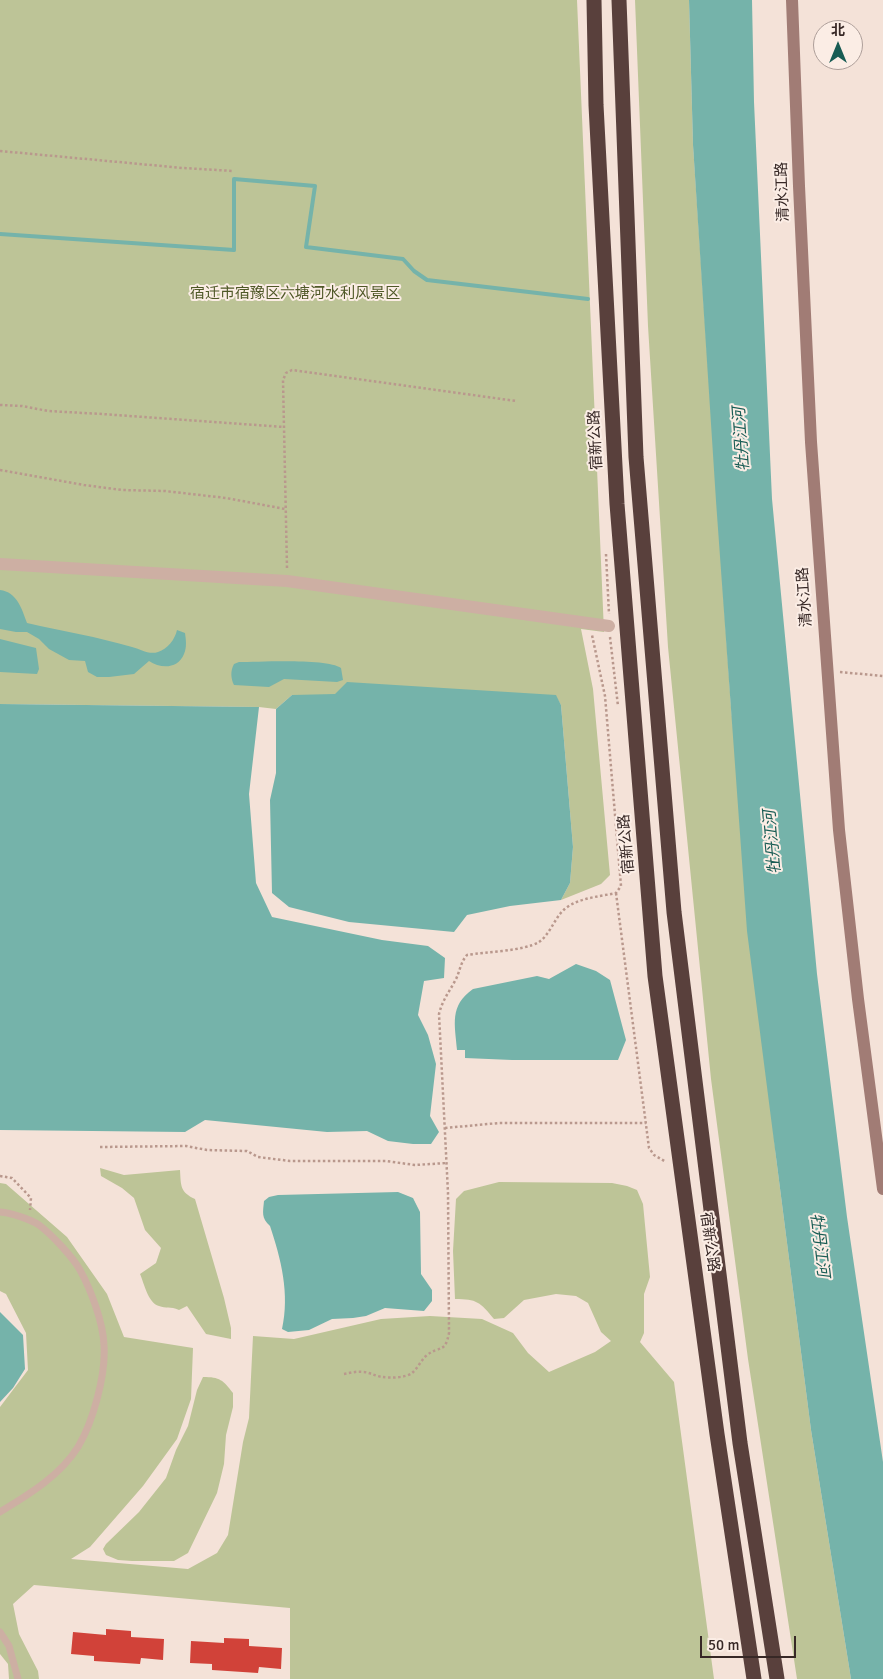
<!DOCTYPE html>
<meta charset="utf-8">
<style>
body{margin:0}
#map{position:relative;width:883px;height:1679px;overflow:hidden;background:#f4e2d8;font-family:Signika,"Noto Sans SC",sans-serif}
canvas{display:block}
.north{position:absolute;left:813px;top:20px;width:50px;height:50px;box-sizing:border-box;background:#fbede5;border:1px solid #ad9e99;border-radius:50%;rotate:0deg;font-size:14px;font-weight:700;line-height:20px;text-align:center;color:#372826}
.north::after{content:'';display:block;margin:auto;width:18px;height:22px;background:#185c54;clip-path:polygon(50% 0,100% 100%,50% 72%,0 100%)}
.scale{position:absolute;left:700px;top:1636px;width:96px;height:22px;box-sizing:border-box;border:2px solid #372826;border-top:0;padding-left:6px;font-size:15px;line-height:18px;white-space:nowrap;color:#372826;-webkit-text-stroke:4px #fbede5;paint-order:stroke}
</style>
<div id="map">
<canvas width="883" height="1679"></canvas>
<div class="north">北</div>
<div class="scale">50 m</div>
</div>
<script>
const ctx = document.querySelector('canvas').getContext('2d');
ctx.lineJoin = 'round';
function fillPath(path, color) { ctx.fillStyle = color; ctx.fill(path, 'evenodd'); }
function strokePath(path, color, width, dash) { ctx.strokeStyle = color; ctx.lineWidth = width; ctx.lineCap = dash ? 'butt' : 'round'; ctx.setLineDash(dash || []); ctx.stroke(path); }
function label(font, color, halo, rows, align = 'center') {
  ctx.font = font + ' Signika,"Noto Sans SC",sans-serif'; ctx.lineWidth = 4; ctx.setLineDash([]); ctx.textBaseline = 'middle'; ctx.strokeStyle = halo; ctx.fillStyle = color; for (const [text, x, y, turn = 0] of rows) {
    ctx.save(); ctx.translate(x, y); ctx.rotate((+turn || 0) * Math.PI / 180); ctx.textAlign = isNaN(turn) ? turn : align; if (halo) ctx.strokeText(text, 0, 0); ctx.fillText(text, 0, 0); ctx.restore();
  }
}
const green = new Path2D(`
 M 0,0 L 577,0 L 604,632 L 581,629 L 593,689 L 610,875 L 601,884 L 561,900 L 570,883 L 573,847 L 561,705 L 555,695 L 292,695 L 276,709 L 259,707 L 0,704 Z
 M 635,0 L 689,0 L 693,145 L 731,707 L 776,1157 L 811,1430 L 851,1679 L 797,1679 L 748,1359 L 711,1079 L 668,647 L 648,326 Z
 M 100,1168 L 124,1175 L 180,1170 C 181,1186 180,1192 195,1199 L 224,1298 L 231,1328 L 231,1339 L 206,1334 L 187,1306 L 179,1310 C 170,1306 166,1309 159,1306 C 148,1303 144,1283 140,1274 L 156,1263 L 161,1248 L 145,1230 L 134,1198 L 122,1188 L 101,1176 Z
 M 499,1182 L 612,1183 L 627,1186 L 637,1190 L 643,1204 L 650,1277 L 644,1294 L 644,1333 L 640,1342 L 674,1382 L 714,1679 L 290,1679 L 290,1608 L 34,1585 L 13,1604 L 19,1634 L 38,1671 L 39,1679 L 9,1679 L 8,1664 L 0,1654 L 0,1407 L 28,1370 L 26,1333 L 6,1294 L 0,1291 L 0,1183 L 6,1184 L 67,1237 L 107,1294 L 124,1337 L 193,1348 L 191,1399 L 177,1439 L 143,1486 L 90,1547 L 71,1559 L 188,1569 L 217,1553 L 228,1535 L 243,1442 L 249,1418 L 253,1336 L 294,1339 L 381,1319 L 430,1316 L 482,1319 L 513,1333 L 528,1353 L 549,1372 L 595,1352 L 611,1341 L 601,1332 L 588,1303 L 576,1296 L 556,1294 L 524,1300 L 504,1318 L 494,1319 C 480,1302 477,1299 455,1299 L 453,1251 L 456,1199 L 464,1191 Z
 M 203,1377 C 220,1377 223,1380 233,1393 L 233,1407 L 226,1435 L 224,1464 L 217,1493 L 188,1553 L 174,1561 L 132,1561 L 118,1560 L 106,1555 L 103,1549 L 106,1544 L 139,1512 L 166,1478 L 176,1450 L 188,1426 L 197,1390 Z`);
const water = new Path2D(`
 M 689,0 L 752,0 L 754,102 L 772,499 L 817,974 L 847,1217 L 883,1462 L 883,1679 L 851,1679 L 811,1430 L 747,931 L 716,501 L 693,145 Z
 M 0,590 C 17,592 22,609 27,623 C 62,631 98,637 132,647 C 140,649 149,655 158,652 C 168,649 175,639 177,630 L 185,633 C 186,640 187,647 184,654 C 178,669 161,669 149,661 L 134,674 L 109,677 L 97,677 L 88,672 L 85,661 L 69,660 L 49,649 L 39,639 L 27,632 L 16,632 L 0,629 Z
 M 0,639 L 36,648 L 39,669 L 37,674 L 0,672 Z
 M 239,662 C 260,662 327,658 341,668 L 343,680 L 337,682 L 284,679 L 269,687 L 234,685 C 231,679 230,671 234,664 Z
 M 347,682 L 556,695 L 561,705 L 573,847 L 570,883 L 561,900 L 510,906 L 467,915 L 454,932 L 349,922 L 289,907 L 272,893 L 270,800 L 276,773 L 276,709 L 292,695 L 335,694 Z
 M 0,704 L 259,707 L 249,794 L 256,883 L 272,917 L 382,940 L 428,946 L 445,958 L 444,978 L 424,981 L 418,1015 L 428,1035 L 436,1064 L 430,1116 L 439,1132 L 431,1144 L 413,1144 L 388,1141 L 367,1131 L 327,1132 L 205,1120 L 185,1132 L 0,1130 Z
 M 576,964 L 596,971 L 610,980 L 626,1040 L 618,1060 L 512,1060 L 465,1058 L 465,1050 L 457,1050 C 455,1024 449,1006 473,989 L 537,976 L 549,979 Z
 M 398,1192 L 413,1198 L 420,1212 L 421,1274 L 432,1290 L 432,1301 L 424,1311 L 385,1308 L 366,1316 L 353,1318 L 332,1319 L 309,1330 L 288,1332 L 282,1329 C 290,1294 281,1259 270,1226 C 261,1218 263,1212 264,1201 L 269,1197 L 278,1195 Z
 M 0,1312 L 23,1335 L 25,1369 L 13,1388 L 0,1402 Z`);
const stream = new Path2D(`
 M 0,234 L 234,250 L 234,179 L 315,186 L 306,247 L 403,259 L 414,271 L 427,280 L 588,299`);
const building = new Path2D(`
 M 106,1629 L 131,1631 L 131,1637 L 164,1639 L 163,1660 L 141,1658 L 140,1664 L 94,1661 L 94,1656 L 71,1654 L 73,1632 L 106,1635 Z
 M 224,1638 L 249,1639 L 249,1646 L 282,1648 L 281,1669 L 259,1667 L 258,1673 L 212,1670 L 212,1664 L 190,1663 L 191,1641 L 224,1643 Z`);
const path = new Path2D(`
 M 0,151 L 183,168 L 233,171
 M 0,405 L 22,406 L 48,411 L 102,414 L 284,427
 M 0,470 L 84,485 L 122,490 L 165,491 L 226,498 L 285,509
 M 606,554 L 609,614
 M 287,568 L 283,380 L 286,373 L 292,370 L 516,401
 M 610,637 L 618,706
 M 840,672 L 883,676
 M 616,893 L 649,1148 L 654,1155 L 666,1162
 M 445,1128 L 499,1123 L 646,1123
 M 100,1147 L 186,1146 L 207,1150 L 247,1151 L 258,1157 L 290,1161 L 386,1161 L 415,1165 L 447,1163
 M 0,1176 L 12,1178 L 31,1198 L 30,1210
 M 344,1374 C 350,1373 356,1371 363,1372 C 369,1372 375,1376 382,1377 C 390,1378 405,1378 412,1373 C 418,1368 421,1360 427,1355 C 440,1345 445,1354 449,1333 L 448,1193 L 439,1014 C 442,1001 449,992 455,981 C 460,972 460,963 467,955 C 485,952 524,951 539,942 C 548,936 553,923 560,914 C 572,898 598,897 616,893 L 621,886 L 605,696 L 592,635`);
const lane = new Path2D(`
 M 0,1212 C 11,1213 30,1219 39,1225 C 52,1235 72,1256 80,1270 C 91,1290 103,1322 104,1345 C 106,1375 93,1422 78,1447 C 60,1476 28,1495 0,1512
 M 0,1632 L 9,1646 L 18,1679`);
const street = new Path2D(`
 M 0,564 L 287,581 L 609,626`);
const secondary = new Path2D(`
 M 792,0 L 799,186 L 811,442 L 839,830 L 858,999 L 883,1189`);
const highway = new Path2D(`
 M 594,0 L 596,105 L 617,504 L 655,976 L 717,1434 L 754,1679
 M 619,0 L 636,457 L 674,912 L 740,1443 L 777,1679`);
const streetNames = [
 ["清水江路",783,192,-92],
 ["宿新公路",596,440,-93],
 ["清水江路",805,597,-94],
 ["宿新公路",627,844,-95],
 ["宿新公路",709,1242,82]
];
const parkNames = [
 ["宿迁市宿豫区六塘河水利风景区",295,294]
];
const waterNames = [
 ["牡丹江河",742,439,-94],
 ["牡丹江河",773,842,-95],
 ["牡丹江河",819,1245,83]
];
fillPath(green, '#bdc497');
fillPath(water, '#75b3aa');
strokePath(stream, '#75b3aa', 4);
fillPath(building, '#d14239');
strokePath(path, '#b9988d', 2.5, [2.5, 2.5]);
strokePath(lane, '#cdafa3', 7);
strokePath(street, '#cdafa3', 12);
strokePath(secondary, '#a17c75', 12);
strokePath(highway, '#59403c', 15);
label('15px', '#372826', '#fbede5', streetNames);
label('15px', '#4f5827', '#fbede5', parkNames);
label('italic 16px', '#185c54', '#fbede5', waterNames);
</script>
